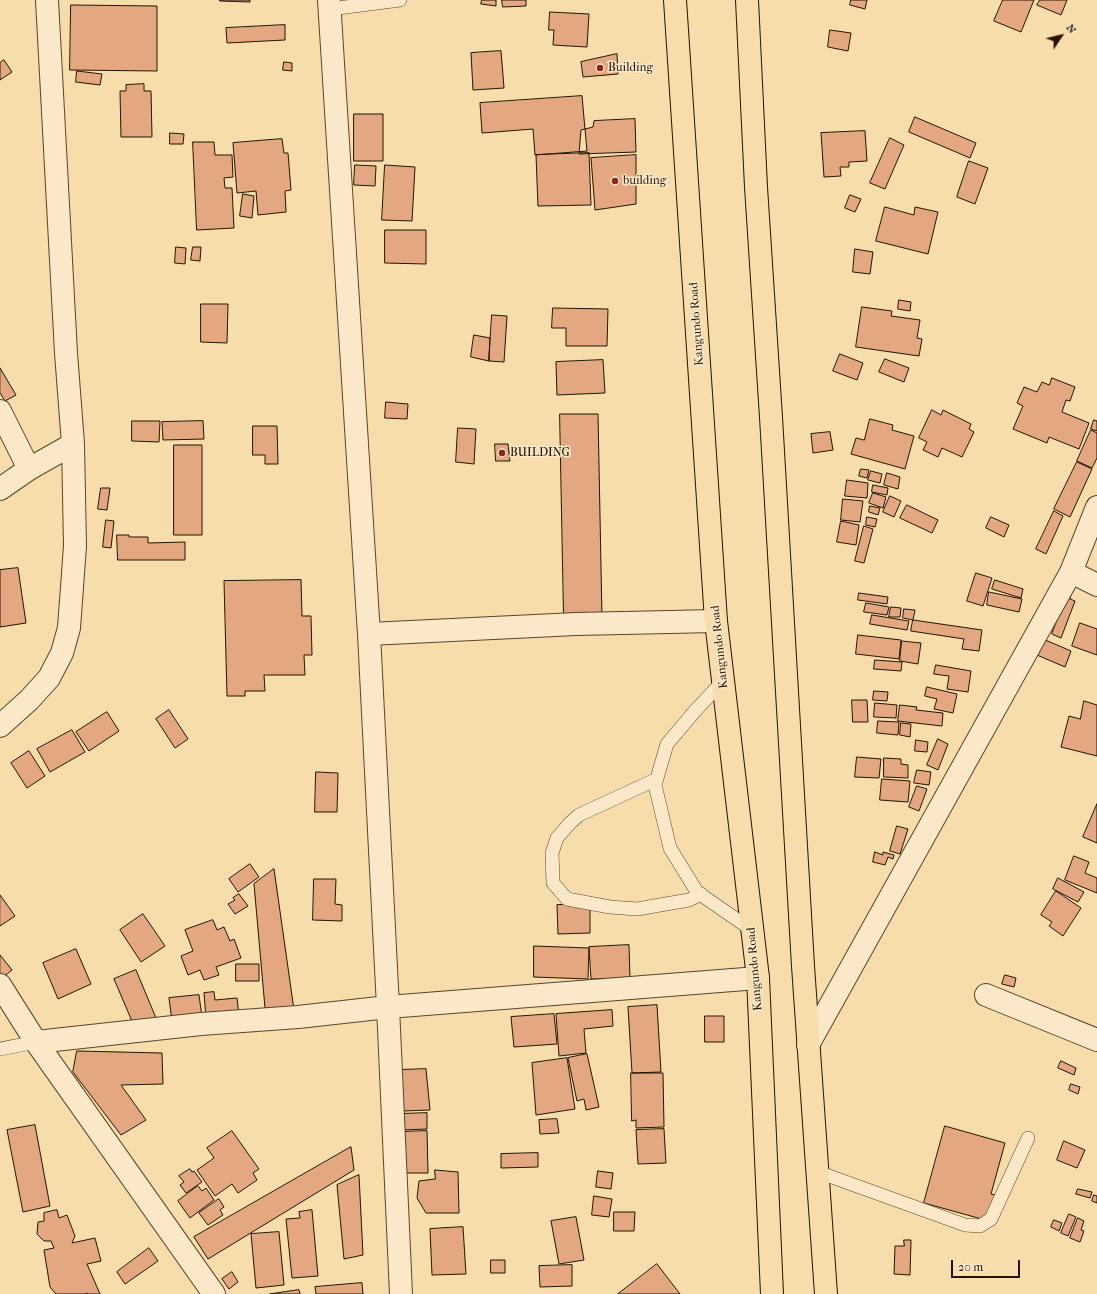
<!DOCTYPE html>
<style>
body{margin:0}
#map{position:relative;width:1097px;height:1294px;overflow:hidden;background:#f7dcac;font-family:"IM FELL French Canon",serif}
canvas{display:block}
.north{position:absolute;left:1041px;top:16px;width:40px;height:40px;-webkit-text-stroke:3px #fae8c9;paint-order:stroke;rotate:55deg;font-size:11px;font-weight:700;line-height:16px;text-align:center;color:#221401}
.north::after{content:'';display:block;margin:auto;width:14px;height:18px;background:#221401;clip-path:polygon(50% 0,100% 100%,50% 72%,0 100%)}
.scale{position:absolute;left:951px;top:1260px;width:69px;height:18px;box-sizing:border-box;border:2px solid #221401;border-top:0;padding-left:5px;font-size:12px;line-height:14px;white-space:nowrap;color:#221401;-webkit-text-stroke:3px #fae8c9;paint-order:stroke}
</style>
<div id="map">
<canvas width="1097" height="1294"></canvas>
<div class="north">N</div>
<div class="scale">20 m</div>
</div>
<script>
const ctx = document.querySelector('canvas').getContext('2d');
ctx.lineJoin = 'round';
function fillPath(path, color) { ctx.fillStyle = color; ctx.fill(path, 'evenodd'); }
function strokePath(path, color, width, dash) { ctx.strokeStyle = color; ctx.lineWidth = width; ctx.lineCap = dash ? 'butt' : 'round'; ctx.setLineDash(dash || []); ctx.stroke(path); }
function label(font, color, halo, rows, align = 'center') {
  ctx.font = font + ' "IM FELL French Canon",serif'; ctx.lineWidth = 3; ctx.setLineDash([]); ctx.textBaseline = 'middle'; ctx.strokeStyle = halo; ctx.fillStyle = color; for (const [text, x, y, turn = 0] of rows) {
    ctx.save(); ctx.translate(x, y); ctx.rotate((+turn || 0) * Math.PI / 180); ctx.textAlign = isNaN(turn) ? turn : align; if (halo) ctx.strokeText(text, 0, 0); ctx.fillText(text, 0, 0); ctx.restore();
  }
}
const building = new Path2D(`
 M 220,0 L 250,0 L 250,2 L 220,1 Z
 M 482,0 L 496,0 L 496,6 L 481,4 Z
 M 502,0 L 526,0 L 526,6 L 503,7 Z
 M 851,0 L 867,0 L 865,9 L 850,5 Z
 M 1003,0 L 1034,0 L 1021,32 L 994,21 Z
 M 1040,0 L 1067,0 L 1061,15 L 1037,5 Z
 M 71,5 L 157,6 L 157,71 L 70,70 Z
 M 550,12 L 589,14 L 587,47 L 553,45 L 554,30 L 549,30 Z
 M 285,25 L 285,40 L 227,43 L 226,28 Z
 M 830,30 L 851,33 L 848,51 L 828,47 Z
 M 501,51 L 504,88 L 473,90 L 471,53 Z
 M 617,54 L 618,74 L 583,77 L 581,62 Z
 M 4,60 L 12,72 L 0,80 L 0,63 Z
 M 284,62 L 292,63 L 292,71 L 283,70 Z
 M 77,71 L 102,74 L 100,85 L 76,82 Z
 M 144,84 L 144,91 L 151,91 L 152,137 L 121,137 L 120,91 L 126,91 L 126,85 Z
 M 582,96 L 587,151 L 535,155 L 533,129 L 482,133 L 480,103 Z
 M 354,114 L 383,114 L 383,161 L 354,161 Z
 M 915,117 L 976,143 L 970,158 L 909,132 Z
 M 635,119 L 636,152 L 579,154 L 581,130 L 593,127 L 594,121 Z
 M 865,131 L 867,161 L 849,162 L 849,167 L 840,167 L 841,176 L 824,177 L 821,133 Z
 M 170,133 L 184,134 L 183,144 L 170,144 Z
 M 890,138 L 904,145 L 885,189 L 870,183 Z
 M 282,139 L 284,153 L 288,153 L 291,190 L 285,191 L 286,212 L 258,215 L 256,191 L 237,193 L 233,143 Z
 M 193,142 L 214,142 L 215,155 L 232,155 L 233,177 L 224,178 L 225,188 L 232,188 L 234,228 L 197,230 Z
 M 589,153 L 591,205 L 538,206 L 536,155 Z
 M 636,155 L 636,204 L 595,210 L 591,158 Z
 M 969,161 L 988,168 L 975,204 L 957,197 Z
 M 355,165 L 376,166 L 375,186 L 354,185 Z
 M 385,165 L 415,167 L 412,221 L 382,220 Z
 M 243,194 L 254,196 L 252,218 L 240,216 Z
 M 850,195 L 861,199 L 855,212 L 845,208 Z
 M 885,207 L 914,215 L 915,207 L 938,212 L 928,254 L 876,241 Z
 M 385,230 L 426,230 L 426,264 L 385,263 Z
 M 176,247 L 186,248 L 185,264 L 175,263 Z
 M 193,247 L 201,247 L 200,261 L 191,260 Z
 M 855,249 L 873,252 L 870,274 L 853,272 Z
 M 899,300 L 911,302 L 910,311 L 898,309 Z
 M 201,304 L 228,304 L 227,343 L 201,342 Z
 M 862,307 L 892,311 L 891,316 L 920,320 L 917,338 L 922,339 L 919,356 L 856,347 Z
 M 553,308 L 608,309 L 607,346 L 566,346 L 566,328 L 552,328 Z
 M 492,315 L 507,316 L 504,362 L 489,361 Z
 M 474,335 L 490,338 L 489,361 L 471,357 Z
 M 840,354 L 863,363 L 857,380 L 833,371 Z
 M 885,359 L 909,368 L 904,382 L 879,372 Z
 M 603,360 L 605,393 L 557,395 L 556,362 Z
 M 0,368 L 16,395 L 5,401 L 0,393 Z
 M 1052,378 L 1075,387 L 1070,401 L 1066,400 L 1062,412 L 1089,423 L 1079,449 L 1049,437 L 1047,443 L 1013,429 L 1023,406 L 1017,403 L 1024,387 L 1037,392 L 1042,382 L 1049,385 Z
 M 386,402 L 408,404 L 407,419 L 385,418 Z
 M 932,410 L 941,415 L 943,410 L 971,424 L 969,429 L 974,432 L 962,457 L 942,448 L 938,457 L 923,450 L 927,442 L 919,438 Z
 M 560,414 L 598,414 L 602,618 L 564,619 Z
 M 870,419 L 893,425 L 892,430 L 914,436 L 905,469 L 851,454 L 856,438 L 864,440 Z
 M 1094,420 L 1097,421 L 1097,431 L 1091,429 Z
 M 132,421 L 160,421 L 159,442 L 132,441 Z
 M 203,421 L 204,439 L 163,440 L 162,422 Z
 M 253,426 L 277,426 L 278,464 L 265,464 L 265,455 L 253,455 Z
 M 458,428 L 476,429 L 474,464 L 456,462 Z
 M 1091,430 L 1097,433 L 1097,458 L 1092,468 L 1077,461 Z
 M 830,432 L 833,450 L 813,453 L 811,434 Z
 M 495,444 L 508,444 L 510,461 L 496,461 Z
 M 174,445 L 202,445 L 202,535 L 174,535 Z
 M 1077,462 L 1092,469 L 1070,517 L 1054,509 Z
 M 861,469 L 869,470 L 867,478 L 859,476 Z
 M 871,471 L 882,474 L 880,483 L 868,480 Z
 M 887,473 L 900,477 L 898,489 L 884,485 Z
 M 847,480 L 868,483 L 867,498 L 845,496 Z
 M 873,485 L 888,488 L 887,495 L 872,492 Z
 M 101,488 L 110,488 L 107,510 L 98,509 Z
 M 873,493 L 886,497 L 883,508 L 869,503 Z
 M 890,496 L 901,501 L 894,517 L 883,512 Z
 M 843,499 L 863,501 L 860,522 L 841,520 Z
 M 907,505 L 938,520 L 932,533 L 900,518 Z
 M 870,506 L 880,508 L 878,515 L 869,512 Z
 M 1054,511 L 1063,516 L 1046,554 L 1036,549 Z
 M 867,517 L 877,519 L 875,527 L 866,525 Z
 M 991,517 L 1009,525 L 1004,537 L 986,528 Z
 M 106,520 L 114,521 L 111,548 L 103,547 Z
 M 841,521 L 859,525 L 856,545 L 837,542 Z
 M 864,526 L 873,529 L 864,563 L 855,561 Z
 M 117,535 L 129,535 L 129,537 L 148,537 L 148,543 L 185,542 L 185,560 L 118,560 Z
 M 18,568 L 26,623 L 0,627 L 0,570 Z
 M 976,573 L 992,578 L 983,606 L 967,601 Z
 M 301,580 L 302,616 L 311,616 L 312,655 L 304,655 L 305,675 L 264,675 L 265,691 L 245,691 L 245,696 L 227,696 L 224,581 Z
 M 995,580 L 1023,589 L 1021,598 L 992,589 Z
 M 989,592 L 1022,599 L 1019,612 L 987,605 Z
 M 1068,592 L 1071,594 L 1070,599 L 1075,601 L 1061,638 L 1052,634 Z
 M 859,593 L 888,597 L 887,604 L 858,600 Z
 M 866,603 L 889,607 L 887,615 L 864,612 Z
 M 891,607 L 901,608 L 900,617 L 889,617 Z
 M 904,609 L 915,610 L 913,620 L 903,618 Z
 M 872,615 L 909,621 L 907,630 L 870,624 Z
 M 913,620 L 982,630 L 979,651 L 962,649 L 964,639 L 911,631 Z
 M 1080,623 L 1097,629 L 1097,655 L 1072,646 Z
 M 858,635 L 901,640 L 899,659 L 856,654 Z
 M 1043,639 L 1071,651 L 1065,667 L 1037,655 Z
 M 902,641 L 921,643 L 918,664 L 900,661 Z
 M 875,660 L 902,662 L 901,671 L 874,669 Z
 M 936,665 L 971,671 L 968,692 L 947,689 L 949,676 L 934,674 Z
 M 927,687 L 957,694 L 953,713 L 934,709 L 937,699 L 925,696 Z
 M 874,691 L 888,692 L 887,701 L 873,700 Z
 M 852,700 L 867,700 L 868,722 L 853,722 Z
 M 1084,701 L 1097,705 L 1097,756 L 1061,747 L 1069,716 L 1080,719 Z
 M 875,703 L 897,705 L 896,718 L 874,717 Z
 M 900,705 L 917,707 L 916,710 L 943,713 L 942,726 L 898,721 Z
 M 169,710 L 188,739 L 175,748 L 156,719 Z
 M 107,712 L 119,731 L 89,751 L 76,732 Z
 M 878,721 L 899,722 L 898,735 L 877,733 Z
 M 901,723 L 911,724 L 910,737 L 900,735 Z
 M 72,730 L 85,752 L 50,772 L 37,749 Z
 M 938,739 L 948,744 L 938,770 L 927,765 Z
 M 916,740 L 928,742 L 927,752 L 915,751 Z
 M 29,751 L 45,776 L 27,788 L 11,763 Z
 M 857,757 L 881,759 L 879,778 L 855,777 Z
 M 884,758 L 901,759 L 901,764 L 908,765 L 908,778 L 884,777 Z
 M 917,770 L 931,772 L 929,785 L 914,783 Z
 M 316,772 L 338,773 L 337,812 L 315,812 Z
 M 882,779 L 910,781 L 908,802 L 880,800 Z
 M 917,786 L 927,789 L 919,811 L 909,807 Z
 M 1097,804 L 1097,843 L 1083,837 Z
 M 897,826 L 908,829 L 900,854 L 890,851 Z
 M 875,852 L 883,855 L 883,852 L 894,855 L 893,859 L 888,857 L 885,865 L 873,862 Z
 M 1074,856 L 1089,862 L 1085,873 L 1097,878 L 1097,893 L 1065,880 Z
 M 250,864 L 259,877 L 238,892 L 229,879 Z
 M 274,869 L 294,1010 L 265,1008 L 254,884 Z
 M 1058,878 L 1084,892 L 1078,902 L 1053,889 Z
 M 314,879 L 336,879 L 335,904 L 342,905 L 342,921 L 313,920 Z
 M 1056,891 L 1081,908 L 1063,936 L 1049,926 L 1052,922 L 1041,915 Z
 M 239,894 L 248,906 L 235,914 L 228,904 L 235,900 L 233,898 Z
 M 0,895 L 15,916 L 0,926 Z
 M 590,904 L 590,933 L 558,934 L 557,905 Z
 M 143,914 L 165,946 L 141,962 L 120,930 Z
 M 213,920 L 217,930 L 224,927 L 230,941 L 234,939 L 241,958 L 216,967 L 219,975 L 204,980 L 200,970 L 188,975 L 181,956 L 193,951 L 185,930 Z
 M 629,945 L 630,978 L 591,979 L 589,947 Z
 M 534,946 L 589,948 L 588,979 L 534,977 Z
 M 76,949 L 91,984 L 58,999 L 43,963 Z
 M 0,955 L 12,970 L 2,978 L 0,975 Z
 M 236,964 L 259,964 L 259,981 L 236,981 Z
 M 136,970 L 156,1018 L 134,1026 L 114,979 Z
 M 1005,975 L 1016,978 L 1014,987 L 1002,984 Z
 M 214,992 L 215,1000 L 237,998 L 239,1015 L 206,1019 L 204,993 Z
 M 199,995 L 202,1017 L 172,1021 L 169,998 Z
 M 657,1005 L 661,1072 L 632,1073 L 628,1007 Z
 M 612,1010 L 613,1026 L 584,1029 L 586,1053 L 559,1056 L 556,1014 Z
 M 554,1014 L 557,1044 L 514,1047 L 511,1017 Z
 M 705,1016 L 724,1016 L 724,1042 L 705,1042 Z
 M 77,1051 L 162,1053 L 163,1084 L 121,1085 L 146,1120 L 121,1135 L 73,1072 Z
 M 587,1054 L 599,1107 L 586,1110 L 584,1099 L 577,1101 L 568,1058 Z
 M 567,1058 L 575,1109 L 536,1115 L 532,1063 Z
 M 1061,1061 L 1076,1068 L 1074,1075 L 1058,1068 Z
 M 426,1069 L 430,1110 L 403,1111 L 400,1070 Z
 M 631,1073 L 663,1073 L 664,1127 L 636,1128 L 636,1120 L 632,1121 Z
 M 1071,1084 L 1080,1087 L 1078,1094 L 1069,1090 Z
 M 427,1113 L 427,1129 L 402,1130 L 401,1114 Z
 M 557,1119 L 559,1133 L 540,1134 L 539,1120 Z
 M 35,1125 L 50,1206 L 23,1212 L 7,1130 Z
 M 945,1126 L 1005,1143 L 991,1194 L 1003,1197 L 996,1223 L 924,1203 Z
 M 664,1129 L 666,1163 L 638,1164 L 636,1130 Z
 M 232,1131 L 259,1169 L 253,1173 L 257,1180 L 238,1193 L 232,1184 L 215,1196 L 197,1170 L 214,1158 L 207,1148 Z
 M 427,1131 L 428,1173 L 400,1173 L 399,1132 Z
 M 1064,1141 L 1085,1150 L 1077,1168 L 1057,1160 Z
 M 351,1147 L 354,1170 L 208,1259 L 194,1237 Z
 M 538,1153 L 538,1167 L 501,1168 L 501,1154 Z
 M 190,1169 L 192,1172 L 194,1171 L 202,1182 L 186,1193 L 180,1185 L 184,1182 L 179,1176 Z
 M 435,1170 L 458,1172 L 459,1213 L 426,1213 L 417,1198 L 419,1181 L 435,1179 Z
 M 598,1171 L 613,1173 L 611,1189 L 596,1187 Z
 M 359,1175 L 363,1255 L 344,1259 L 337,1185 Z
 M 198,1186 L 202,1191 L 206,1188 L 214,1200 L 190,1218 L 178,1201 Z
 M 1078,1189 L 1092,1192 L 1090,1198 L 1076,1194 Z
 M 1094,1195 L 1097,1196 L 1097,1203 L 1092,1201 Z
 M 594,1196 L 612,1199 L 609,1217 L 592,1215 Z
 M 219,1199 L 224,1207 L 220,1210 L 223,1215 L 208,1225 L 199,1213 Z
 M 57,1210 L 59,1218 L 67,1215 L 75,1236 L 72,1243 L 95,1238 L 101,1261 L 87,1264 L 100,1294 L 88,1294 L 87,1293 L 85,1294 L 56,1294 L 50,1287 L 44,1250 L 54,1248 L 51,1241 L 44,1241 L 37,1234 L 38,1222 L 44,1221 L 44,1213 Z
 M 312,1210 L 318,1276 L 292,1278 L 286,1219 L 300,1218 L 299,1212 Z
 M 614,1212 L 635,1212 L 634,1231 L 614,1231 Z
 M 1069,1214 L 1076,1217 L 1068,1236 L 1061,1233 Z
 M 576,1217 L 584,1260 L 559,1264 L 551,1221 Z
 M 1078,1218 L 1084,1221 L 1081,1230 L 1084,1231 L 1080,1242 L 1070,1238 Z
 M 1054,1220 L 1062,1223 L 1059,1231 L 1051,1227 Z
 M 463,1227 L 466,1274 L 432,1275 L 430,1229 Z
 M 279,1232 L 284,1285 L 256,1288 L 251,1234 Z
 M 904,1240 L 911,1240 L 910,1275 L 894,1274 L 895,1246 L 904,1246 Z
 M 149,1248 L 158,1261 L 125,1284 L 117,1272 Z
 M 491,1260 L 505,1260 L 505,1273 L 491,1273 Z
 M 657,1264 L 680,1294 L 618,1294 Z
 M 572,1265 L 572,1286 L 540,1287 L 539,1266 Z
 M 232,1272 L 238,1282 L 229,1289 L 222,1279 Z
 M 362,1283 L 363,1294 L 316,1294 L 315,1287 Z
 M 299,1290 L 300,1294 L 270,1294 Z`);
const lane = new Path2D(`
 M 330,9 L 400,0
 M 723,681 L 695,711 L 667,744 L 655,785 L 670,848 L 697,892 L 752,930
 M 657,779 L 579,815 L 570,823 L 557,838 L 552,853 L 553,883 L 567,899 L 610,907 L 637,909 L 689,900 L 701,894
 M 0,1049 L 36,1042
 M 818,1172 L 965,1225 L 980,1226 L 991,1219 L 1028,1138`);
const street = new Path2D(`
 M 329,0 L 369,634 L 388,1007 L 401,1294
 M 0,411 L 29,469
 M 0,489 L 29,469 L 73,444 L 66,353 L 47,0
 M 1071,572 L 1097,585
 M 369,634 L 576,624 L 716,621
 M 0,726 L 29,700 L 49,678 L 62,653 L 69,628 L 75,546 L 73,444
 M 0,985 L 36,1042 L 214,1294
 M 986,995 L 1097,1040
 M 36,1042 L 201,1024 L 298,1017 L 388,1007 L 758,978
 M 808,1045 L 1071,572 L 1097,507`);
const highway = new Path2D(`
 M 675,0 L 716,621 L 758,978 L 772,1294
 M 747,0 L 756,187 L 771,417 L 803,966 L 826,1294`);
const markers = [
 [600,68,4,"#8f2418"],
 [615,181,4,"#8f2418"],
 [502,453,4,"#8f2418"]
];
const poiNames = [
 ["Building",608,68],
 ["building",623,181],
 ["BUILDING",510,453]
];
const streetNames = [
 ["Kangundo Road",697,324,-94],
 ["Kangundo Road",720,647,-96],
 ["Kangundo Road",755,969,-95]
];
fillPath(building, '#e3a781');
strokePath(building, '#221401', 1);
strokePath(lane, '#57462c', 14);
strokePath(street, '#57462c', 24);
strokePath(highway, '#221401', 24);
strokePath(lane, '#fae8c9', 13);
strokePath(street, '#fae8c9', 22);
strokePath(highway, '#f7dcac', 22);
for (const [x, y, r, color] of markers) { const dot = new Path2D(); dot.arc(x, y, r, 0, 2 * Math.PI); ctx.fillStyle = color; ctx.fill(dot); strokePath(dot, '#fae8c9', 1.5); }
label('12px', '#221401', '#fae8c9', poiNames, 'left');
label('12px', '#221401', '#fae8c9', streetNames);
</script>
